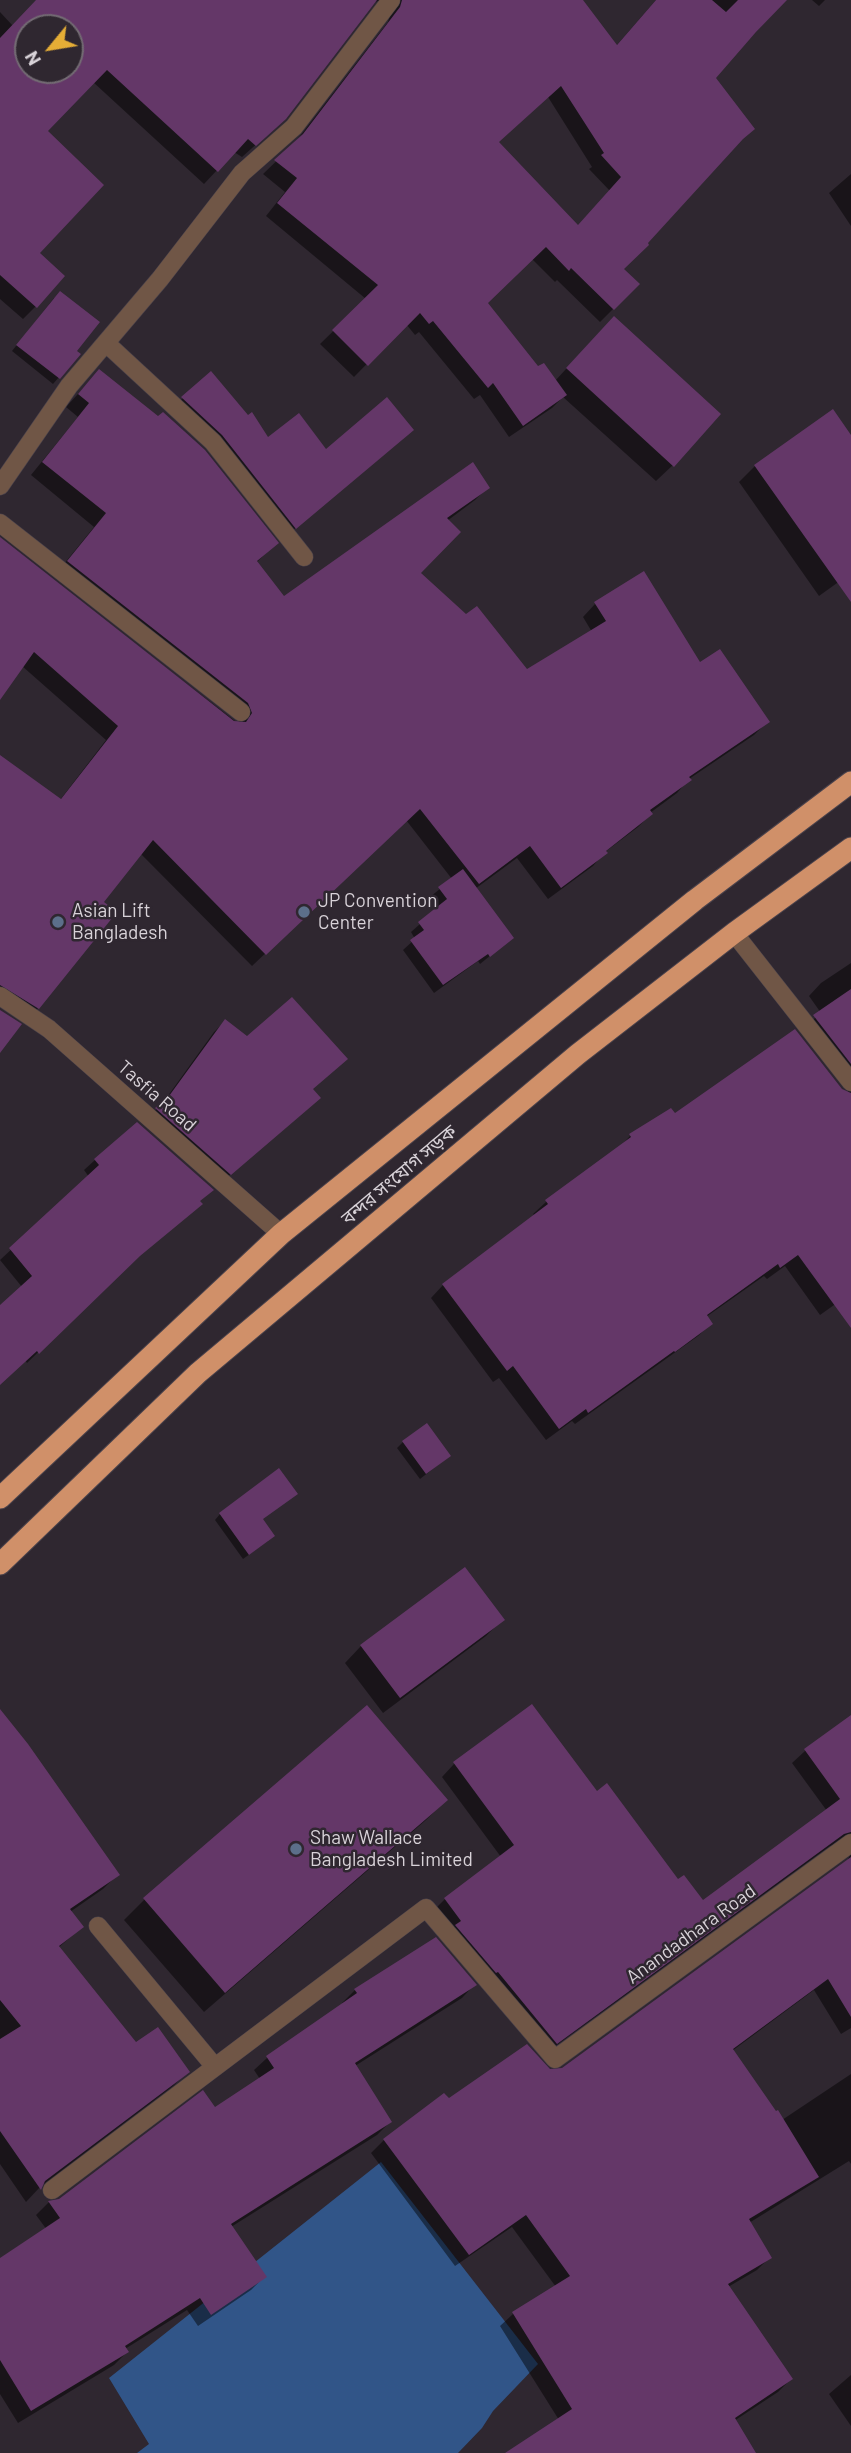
<!DOCTYPE html>
<meta charset="utf-8">
<style>
body{margin:0}
#map{position:relative;width:851px;height:2453px;overflow:hidden;background:#2f2730;font-family:Barlow,sans-serif}
canvas{display:block}
.north{position:absolute;left:14px;top:14px;width:70px;height:70px;box-sizing:border-box;background:#2f2730;border:2px solid #736b73;border-radius:50%;rotate:240deg;font-size:19px;font-weight:700;line-height:28px;text-align:center;color:#d8d2d8}
.north::after{content:'';display:block;margin:auto;width:24px;height:32px;background:#e5ad36;clip-path:polygon(50% 0,100% 100%,50% 72%,0 100%)}
</style>
<div id="map">
<canvas width="851" height="2453"></canvas>
<div class="north">N</div>
</div>
<script>
const ctx = document.querySelector('canvas').getContext('2d');
ctx.lineJoin = 'round';
function fillPath(path, color) { ctx.fillStyle = color; ctx.fill(path, 'evenodd'); }
function strokePath(path, color, width, dash) { ctx.strokeStyle = color; ctx.lineWidth = width; ctx.lineCap = dash ? 'butt' : 'round'; ctx.setLineDash(dash || []); ctx.stroke(path); }
function label(font, color, halo, rows, align = 'center') {
  ctx.font = font + ' Barlow,"Noto Sans Bengali",sans-serif'; ctx.lineWidth = 5; ctx.setLineDash([]); ctx.textBaseline = 'middle'; ctx.strokeStyle = halo; ctx.fillStyle = color; for (const [text, x, y, turn = 0] of rows) {
    ctx.save(); ctx.translate(x, y); ctx.rotate((+turn || 0) * Math.PI / 180); ctx.textAlign = isNaN(turn) ? turn : align; if (halo) ctx.strokeText(text, 0, 0); ctx.fillText(text, 0, 0); ctx.restore();
  }
}
const water = new Path2D(`
 M 381,2162 L 538,2364 L 493,2411 L 482,2428 L 458,2453 L 137,2453 L 149,2444 L 109,2378 Z`);
const shadow = new Path2D(`
 M 37,0 L 581,0 L 616,46 L 656,0 L 785,0 L 714,78 L 753,129 L 732,148 L 622,269 L 637,284 L 613,309 L 600,322 L 557,280 L 555,282 L 532,259 L 486,303 L 538,369 L 555,381 L 598,334 L 673,465 L 656,481 L 563,397 L 552,408 L 509,437 L 480,395 L 474,399 L 419,332 L 415,335 L 406,324 L 354,377 L 320,344 L 366,299 L 266,216 L 285,192 L 263,174 L 294,144 L 388,22 L 390,15 L 386,4 L 378,1 L 372,3 L 270,132 L 242,157 L 234,152 L 204,184 L 93,82 L 46,131 L 36,306 L 23,319 L 0,299 L 0,12 L 13,26 ZM 28,28 L 70,28 L 70,70 L 28,70 ZM 548,97 L 592,167 L 589,169 L 610,191 L 577,227 L 497,143 Z
 M 812,0 L 825,0 L 819,6 Z
 M 851,174 L 851,226 L 829,193 Z
 M 54,298 L 75,351 L 79,354 L 53,384 L 12,351 Z
 M 99,371 L 276,543 L 256,563 L 284,599 L 488,487 L 475,500 L 447,521 L 418,573 L 527,671 L 592,632 L 583,617 L 595,604 L 700,665 L 767,722 L 754,735 L 689,779 L 677,793 L 650,813 L 651,814 L 638,827 L 605,852 L 593,866 L 548,899 L 517,858 L 475,889 L 512,938 L 480,964 L 478,961 L 434,993 L 403,950 L 415,939 L 411,932 L 438,908 L 430,897 L 452,879 L 406,820 L 252,966 L 140,853 L 101,902 L 38,1008 L 25,1021 L 0,1004 L 0,757 L 60,800 L 106,740 L 22,666 L 0,697 L 0,540 L 244,728 L 235,716 L 55,575 L 94,527 L 31,475 L 78,417 L 66,407 Z
 M 211,373 L 267,440 L 326,451 L 403,439 L 286,536 L 173,407 Z
 M 851,438 L 851,573 L 819,596 L 739,482 L 755,466 Z
 M 851,963 L 851,1293 L 820,1315 L 785,1266 L 767,1279 L 764,1276 L 706,1317 L 711,1324 L 698,1336 L 575,1424 L 572,1421 L 546,1440 L 499,1378 L 493,1382 L 431,1298 L 443,1285 L 535,1216 L 533,1214 L 546,1202 L 618,1149 L 630,1136 L 675,1115 L 841,1090 L 849,1096 L 848,1089 L 802,1029 L 821,1013 L 809,996 L 821,983 Z
 M 225,1021 L 311,1090 L 307,1109 L 218,1185 L 145,1120 L 162,1104 L 214,1032 Z
 M 137,1125 L 127,1266 L 27,1363 L 25,1360 L 0,1384 L 0,1307 L 22,1287 L 0,1260 L 89,1177 L 84,1170 L 95,1160 Z
 M 403,1442 L 443,1461 L 420,1479 L 397,1448 Z
 M 220,1514 L 268,1541 L 243,1559 L 215,1520 Z
 M 502,1620 L 486,1636 L 383,1713 L 345,1663 L 361,1646 Z
 M 366,1708 L 446,1800 L 426,1820 L 204,2012 L 124,1920 L 144,1900 Z
 M 0,1711 L 117,1875 L 103,1889 L 70,1912 L 82,1927 L 58,1948 L 136,2045 L 187,2072 L 173,2086 L 41,2186 L 26,2202 L 0,2164 Z
 M 841,1724 L 851,1737 L 851,2028 L 841,2034 L 814,1990 L 732,2051 L 782,2120 L 851,2074 L 851,2164 L 849,2161 L 749,2223 L 770,2257 L 757,2270 L 728,2287 L 791,2379 L 778,2392 L 734,2421 L 740,2453 L 517,2453 L 559,2420 L 500,2326 L 513,2314 L 556,2287 L 512,2227 L 455,2266 L 371,2153 L 384,2140 L 444,2095 L 448,2101 L 550,2071 L 562,2070 L 847,1862 L 850,1855 L 842,1844 L 830,1846 L 543,2055 L 432,1912 L 445,1899 L 501,1857 L 442,1777 L 454,1764 L 596,1793 L 678,1881 L 702,1903 L 827,1811 L 792,1763 L 805,1751 Z
 M 474,1985 L 462,1998 L 355,2066 L 390,2122 L 377,2135 L 231,2227 L 264,2277 L 251,2290 L 198,2326 L 187,2310 L 125,2349 L 127,2352 L 114,2365 L 18,2423 L 0,2394 L 0,2260 L 47,2230 L 36,2215 L 49,2202 L 60,2201 L 214,2110 L 260,2079 L 254,2070 L 267,2058 L 343,2005 L 342,2003 L 355,1990 Z
 M 851,2375 L 851,2426 L 829,2394 Z`);
const building = new Path2D(`
 M 36,0 L 377,0 L 286,119 L 256,146 L 248,139 L 218,172 L 107,70 L 48,131 L 104,185 L 40,253 L 65,276 L 37,308 L 0,275 L 0,38 ZM 28,28 L 70,28 L 70,70 L 28,70 Z
 M 402,0 L 583,0 L 617,45 L 656,0 L 712,0 L 726,12 L 738,0 L 787,0 L 756,32 L 716,78 L 755,129 L 743,139 L 648,243 L 649,245 L 624,269 L 640,284 L 614,310 L 571,268 L 569,271 L 546,247 L 488,303 L 538,366 L 544,363 L 567,395 L 523,426 L 493,383 L 488,388 L 433,321 L 429,324 L 420,313 L 368,366 L 332,330 L 378,285 L 277,203 L 297,178 L 274,160 L 303,134 L 400,7 ZM 561,86 L 604,153 L 601,155 L 621,177 L 578,225 L 499,142 Z
 M 60,291 L 100,322 L 77,351 L 81,354 L 60,379 L 16,345 Z
 M 614,316 L 721,414 L 674,467 L 566,368 Z
 M 99,369 L 158,416 L 163,412 L 205,450 L 279,543 L 257,561 L 284,596 L 473,462 L 490,488 L 447,518 L 461,532 L 421,573 L 466,614 L 477,606 L 527,669 L 606,621 L 594,602 L 644,571 L 700,662 L 720,649 L 770,722 L 689,777 L 692,780 L 650,810 L 653,814 L 606,851 L 608,853 L 561,888 L 530,846 L 479,884 L 420,809 L 266,955 L 153,840 L 104,902 L 117,912 L 39,1009 L 0,985 L 0,755 L 61,799 L 118,726 L 34,652 L 0,700 L 0,537 L 234,721 L 246,722 L 252,713 L 248,703 L 67,561 L 106,513 L 42,462 L 89,403 L 78,394 Z
 M 211,371 L 248,415 L 252,412 L 268,437 L 299,413 L 326,449 L 387,397 L 414,430 L 296,529 L 222,435 L 181,397 Z
 M 833,409 L 851,435 L 851,602 L 754,465 Z
 M 463,869 L 514,938 L 490,957 L 488,954 L 443,985 L 410,940 L 424,930 L 418,922 L 447,899 L 438,887 Z
 M 851,989 L 851,1064 L 813,1015 Z
 M 292,997 L 348,1059 L 313,1089 L 321,1098 L 231,1175 L 155,1108 L 169,1096 L 225,1019 L 247,1036 Z
 M 0,1010 L 22,1024 L 0,1053 Z
 M 795,1029 L 842,1089 L 851,1093 L 851,1328 L 798,1255 L 780,1268 L 778,1264 L 707,1315 L 713,1324 L 675,1352 L 674,1351 L 588,1413 L 586,1409 L 559,1429 L 513,1366 L 507,1371 L 442,1284 L 548,1204 L 545,1200 L 631,1137 L 629,1134 L 671,1108 L 675,1113 Z
 M 137,1122 L 214,1190 L 200,1201 L 203,1204 L 140,1256 L 39,1354 L 37,1351 L 0,1385 L 0,1305 L 32,1276 L 9,1248 L 99,1165 L 94,1159 Z
 M 427,1423 L 451,1456 L 426,1474 L 402,1441 Z
 M 279,1468 L 298,1494 L 263,1519 L 275,1536 L 249,1555 L 219,1513 Z
 M 465,1567 L 505,1620 L 400,1698 L 360,1645 Z
 M 532,1704 L 597,1791 L 607,1783 L 678,1879 L 684,1875 L 703,1900 L 840,1799 L 804,1749 L 851,1715 L 851,1832 L 844,1834 L 557,2044 L 498,1972 L 496,1973 L 455,1925 L 461,1921 L 444,1898 L 514,1845 L 453,1762 Z
 M 367,1705 L 448,1800 L 225,1993 L 143,1898 Z
 M 0,1709 L 28,1744 L 120,1875 L 70,1909 L 84,1927 L 59,1946 L 136,2042 L 158,2027 L 190,2072 L 45,2181 L 41,2190 L 0,2131 L 0,2039 L 21,2026 L 0,2000 Z
 M 851,1857 L 851,2017 L 828,1979 L 733,2049 L 776,2111 L 778,2110 L 819,2177 L 749,2219 L 772,2258 L 728,2284 L 793,2379 L 735,2418 L 756,2453 L 505,2453 L 572,2409 L 512,2312 L 570,2276 L 526,2215 L 469,2255 L 383,2139 L 444,2093 L 449,2098 L 527,2044 L 550,2069 L 562,2068 Z
 M 436,1937 L 477,1985 L 355,2063 L 392,2122 L 231,2224 L 267,2277 L 211,2315 L 200,2298 L 125,2346 L 129,2352 L 31,2411 L 0,2360 L 0,2258 L 60,2218 L 48,2201 L 59,2199 L 203,2090 L 215,2107 L 274,2068 L 266,2056 L 357,1993 L 354,1989 Z`);
const street = new Path2D(`
 M 106,343 L 213,442 L 304,557
 M 0,486 L 69,386 L 160,279 L 242,173 L 294,127 L 391,0
 M 0,523 L 241,712
 M 734,933 L 851,1082
 M 0,996 L 49,1029 L 281,1234
 M 98,1926 L 215,2067
 M 52,2190 L 426,1908 L 555,2059 L 851,1843`);
const highway = new Path2D(`
 M 0,1498 L 281,1234 L 695,900 L 851,782
 M 0,1564 L 198,1373 L 578,1054 L 734,933 L 851,848`);
const markers = [
 [304,912,7,"#5c6f8a"],
 [58,922,7,"#5c6f8a"],
 [296,1849,7,"#5c6f8a"]
];
const poiNames = [
 ["JP Convention",318,901],
 ["Center",318,923],
 ["Asian Lift",72,911],
 ["Bangladesh",72,933],
 ["Shaw Wallace",310,1838],
 ["Bangladesh Limited",310,1860]
];
const streetNames = [
 ["Tasfia Road",157,1096,41],
 ["বন্দর সংযোগ সড়ক",399,1175,-40],
 ["Anandadhara Road",691,1934,-36]
];
fillPath(water, '#315588');
fillPath(shadow, '#0007');
fillPath(building, '#643768');
strokePath(street, '#4a424b', 19);
strokePath(highway, '#4a424b', 23);
strokePath(street, '#705646', 18);
strokePath(highway, '#d09069', 21);
for (const [x, y, r, color] of markers) { const dot = new Path2D(); dot.arc(x, y, r, 0, 2 * Math.PI); ctx.fillStyle = color; ctx.fill(dot); strokePath(dot, '#2f2730', 2.5); }
label('19px', '#d8d2d8', '#2f2730', poiNames, 'left');
label('19px', '#d8d2d8', '#2f2730', streetNames);
</script>
